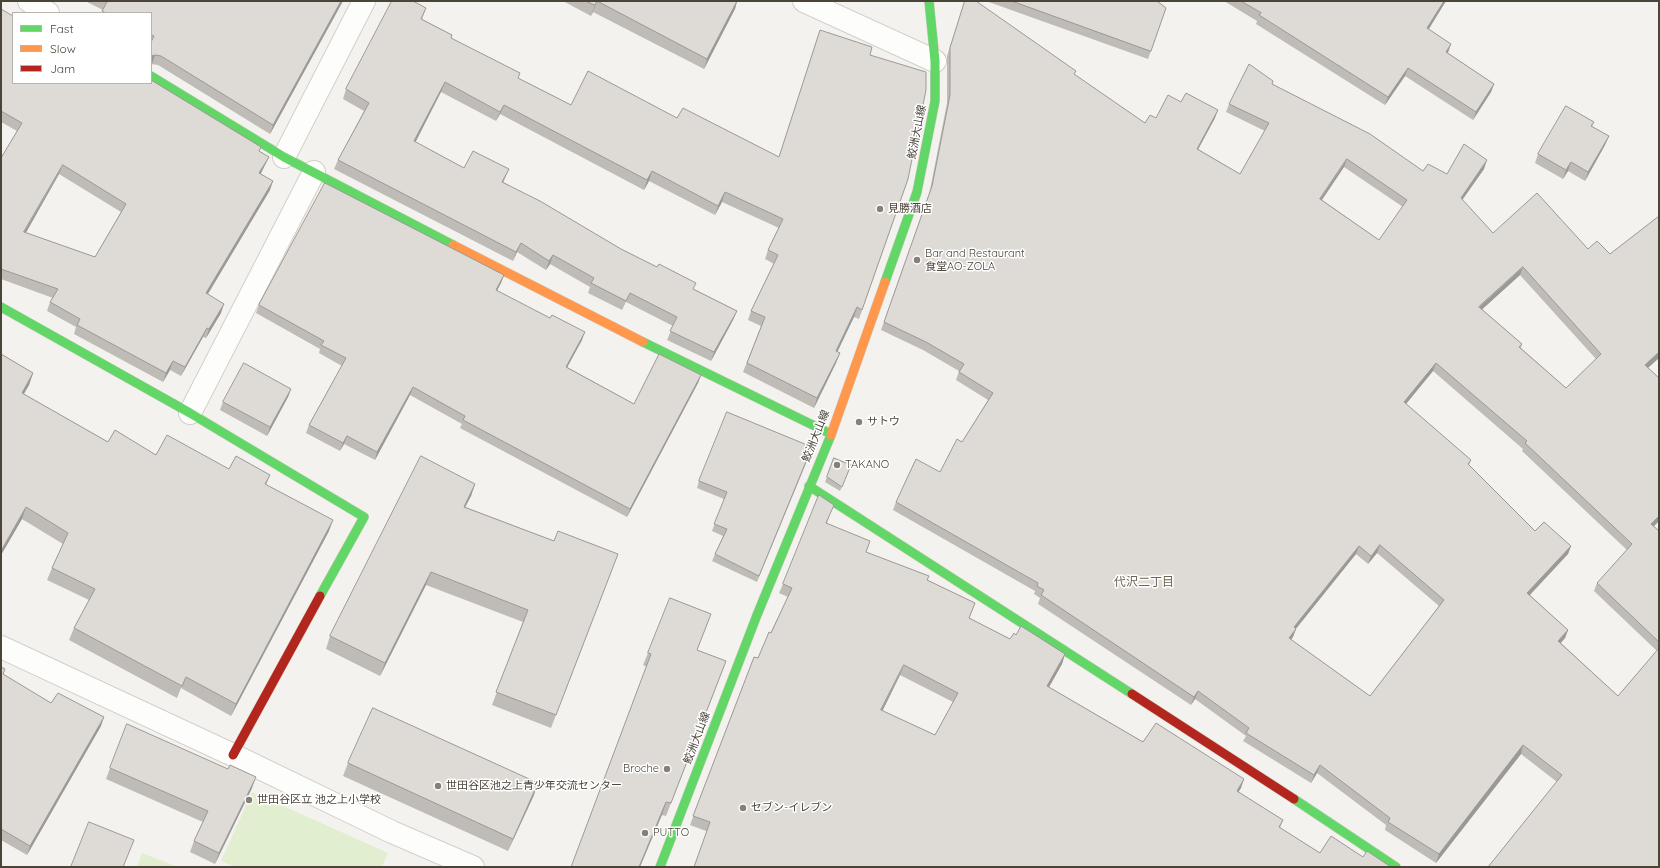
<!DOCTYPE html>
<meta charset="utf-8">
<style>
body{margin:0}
#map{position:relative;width:1660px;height:868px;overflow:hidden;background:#f4f2ee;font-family:Quicksand,sans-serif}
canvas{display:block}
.frame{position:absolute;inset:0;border:2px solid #4b4439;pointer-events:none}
.legend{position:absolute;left:12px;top:12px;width:140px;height:72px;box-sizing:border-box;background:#fff;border:1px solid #b7b4b0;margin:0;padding:5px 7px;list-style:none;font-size:12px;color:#4b4439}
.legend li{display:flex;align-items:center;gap:8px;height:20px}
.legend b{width:20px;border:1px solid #b7b4b0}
</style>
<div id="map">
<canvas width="1660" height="868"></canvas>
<div class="frame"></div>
<ul class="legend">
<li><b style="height:5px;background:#63d668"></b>Fast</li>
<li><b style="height:5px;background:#ff974d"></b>Slow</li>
<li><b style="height:5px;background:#b3261e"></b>Jam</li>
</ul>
</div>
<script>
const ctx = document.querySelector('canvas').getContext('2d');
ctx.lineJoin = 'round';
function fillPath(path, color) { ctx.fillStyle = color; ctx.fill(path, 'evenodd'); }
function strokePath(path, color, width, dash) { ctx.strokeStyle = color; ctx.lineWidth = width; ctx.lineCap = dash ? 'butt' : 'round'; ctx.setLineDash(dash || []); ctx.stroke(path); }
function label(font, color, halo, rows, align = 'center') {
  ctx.font = font + ' Quicksand,"Noto Sans JP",sans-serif'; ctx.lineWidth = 3; ctx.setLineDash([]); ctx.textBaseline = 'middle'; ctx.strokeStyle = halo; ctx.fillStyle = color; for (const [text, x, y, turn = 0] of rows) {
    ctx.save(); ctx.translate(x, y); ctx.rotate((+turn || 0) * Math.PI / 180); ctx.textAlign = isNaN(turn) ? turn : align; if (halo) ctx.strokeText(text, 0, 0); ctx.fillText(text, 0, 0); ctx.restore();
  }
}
const green = new Path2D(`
 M 252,792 L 388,853 L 382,867 L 235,867 L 221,861 Z
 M 142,853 L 178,867 L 137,867 Z`);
const street = new Path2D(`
 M 29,1 L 48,13
 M 804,1 L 935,61
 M 284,157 L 364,1
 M 190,413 L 314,172
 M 1,647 L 233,755 L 392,832 L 473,867`);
const fast = new Path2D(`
 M 151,76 L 284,157 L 453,245
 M 885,282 L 917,192 L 935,101 L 935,61 L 929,1
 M 1,307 L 190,413 L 364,517 L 320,596
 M 643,342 L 831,434
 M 809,486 L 1132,694
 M 1294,799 L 1396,867
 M 660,867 L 757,615 L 831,435`);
const slow = new Path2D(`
 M 453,245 L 643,342
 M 831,435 L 885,282`);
const jam = new Path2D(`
 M 1132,694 L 1294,799
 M 233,755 L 320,596`);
const wall = new Path2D(`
 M 85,1 L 343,1 L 270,134 L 158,65 L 151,64 L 151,13 L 102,13 L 103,10 Z
 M 563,1 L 737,1 L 735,9 L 704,69 L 593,12 L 591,16 Z
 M 965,1 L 1145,123 L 1156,118 L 1181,102 L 1215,118 L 1198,149 L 1240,174 L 1265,131 L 1226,112 L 1229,104 L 1272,84 L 1423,171 L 1447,174 L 1484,169 L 1462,200 L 1493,233 L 1588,249 L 1610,254 L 1659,216 L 1659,358 L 1648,368 L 1659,378 L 1659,521 L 1654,526 L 1659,531 L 1659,867 L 1557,782 L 1521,754 L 1436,863 L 1385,830 L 1386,825 L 1317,773 L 1311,783 L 1243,741 L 1246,736 L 1195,699 L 1191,705 L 1038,604 L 1040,598 L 1034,594 L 1035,591 L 893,510 L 896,502 L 940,472 L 962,442 L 988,400 L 956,380 L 959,371 L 923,350 L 881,330 L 929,195 L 947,103 L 947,56 ZM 1344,167 L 1403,207 L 1379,240 L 1322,200 ZM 1520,275 L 1596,359 L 1566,388 L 1521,348 L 1522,344 L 1482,309 ZM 1433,371 L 1523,449 L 1522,451 L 1627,550 L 1597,583 L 1594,591 L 1657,651 L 1618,696 L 1561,643 L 1565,638 L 1568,630 L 1530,595 L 1568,554 L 1571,546 L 1535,531 L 1469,465 L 1471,460 L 1406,404 ZM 1377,553 L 1439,606 L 1370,696 L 1291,640 L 1293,637 L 1296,628 L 1356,554 L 1368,564 Z
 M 986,1 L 1157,1 L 1166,8 L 1148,59 Z
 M 1224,1 L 1446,1 L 1428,29 L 1451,44 L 1448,53 L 1494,84 L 1491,92 L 1473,120 L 1405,76 L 1385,105 L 1256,24 L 1257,21 Z
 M 426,8 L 422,19 L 452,35 L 451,38 L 518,78 L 571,105 L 677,118 L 779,157 L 820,30 L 870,55 L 908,179 L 859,319 L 854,317 L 837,352 L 840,353 L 836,363 L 814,408 L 743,372 L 761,326 L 748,320 L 751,311 L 774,264 L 765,259 L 768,250 L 779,228 L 722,202 L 715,215 L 649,181 L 644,190 L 500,114 L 496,121 L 441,92 L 415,142 L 464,168 L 505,178 L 503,182 L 621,249 L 694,289 L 737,311 L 733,320 L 711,361 L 667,340 L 673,326 L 626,302 L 622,310 L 588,293 L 590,287 L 550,264 L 546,270 L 517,252 L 513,261 L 334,169 L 338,160 L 364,111 L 343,99 L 346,89 Z
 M 1,9 L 13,83 L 261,147 L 259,151 L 269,157 L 265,165 L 261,174 L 270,190 L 208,294 L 221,313 L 206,338 L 203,337 L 181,376 L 170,370 L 163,382 L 74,334 L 76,327 L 47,311 L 50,302 L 53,298 L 1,279 L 1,158 L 17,131 L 1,122 ZM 59,174 L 121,212 L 95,257 L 26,233 Z
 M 1594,122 L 1592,127 L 1609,136 L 1605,145 L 1585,181 L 1568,171 L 1563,179 L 1535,163 L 1538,154 Z
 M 504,275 L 501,283 L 497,291 L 582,340 L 567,367 L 634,404 L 701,375 L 698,383 L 627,517 L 460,428 L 462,424 L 410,395 L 375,460 L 344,444 L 340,451 L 306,433 L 309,425 L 342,366 L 319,353 L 320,349 L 256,313 L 259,305 Z
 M 1,354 L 33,373 L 29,385 L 24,394 L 108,442 L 156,455 L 229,469 L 266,485 L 329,531 L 231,716 L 181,688 L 177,698 L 69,640 L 74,628 L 89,600 L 47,580 L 52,568 L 63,544 L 22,519 L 1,555 Z
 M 291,389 L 288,397 L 267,436 L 220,410 L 223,402 Z
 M 810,454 L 757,582 L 712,561 L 715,554 L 723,536 L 712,531 L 724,499 L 697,488 L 699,481 Z
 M 834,458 L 851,465 L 840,491 L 825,482 Z
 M 475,484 L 471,496 L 465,507 L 554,541 L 618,554 L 551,728 L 492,705 L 523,622 L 426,585 L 380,676 L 326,649 L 330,636 Z
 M 830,515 L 827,523 L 866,553 L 929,576 L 927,580 L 975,603 L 969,618 L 1010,639 L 1065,654 L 1062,664 L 1049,687 L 1143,742 L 1241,788 L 1238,792 L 1283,820 L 1280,828 L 1320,853 L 1363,857 L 1391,867 L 706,831 L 690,825 L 754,657 L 758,658 L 788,597 L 779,593 L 783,584 ZM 900,675 L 953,702 L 935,735 L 882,711 Z
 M 697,650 L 721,674 L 666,816 L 662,815 L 647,667 L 643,665 L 648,653 Z
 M 1,667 L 5,669 L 3,675 L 51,703 L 101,726 L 27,855 L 1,840 Z
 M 348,763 L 534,795 L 508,851 L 343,776 Z
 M 110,768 L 252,788 L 215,864 L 190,852 L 194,841 L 203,822 L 106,779 Z`);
const shadedWall = new Path2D(`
 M 341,1 L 343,1 L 270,134 L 273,125 Z
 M 597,1 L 593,12 L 591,16 L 595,5 Z
 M 737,1 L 735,9 L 704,69 L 707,59 Z
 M 1444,1 L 1446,1 L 1424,37 L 1427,28 Z
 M 1451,44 L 1448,52 L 1443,61 L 1446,52 Z
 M 155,55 L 152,64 L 151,64 L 151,56 Z
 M 1408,68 L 1405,76 L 1385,105 L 1388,97 Z
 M 445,82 L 441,92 L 411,151 L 414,141 Z
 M 1494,84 L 1491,92 L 1473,120 L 1476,112 Z
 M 504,105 L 500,114 L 496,121 L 500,112 Z
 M 1218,110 L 1215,118 L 1194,157 L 1197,149 Z
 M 1609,136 L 1605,145 L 1585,181 L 1588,172 Z
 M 269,157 L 265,165 L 256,182 L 259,173 Z
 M 1347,159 L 1344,167 L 1317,207 L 1320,199 Z
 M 1487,160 L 1484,169 L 1458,206 L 1461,198 Z
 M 1571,162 L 1568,171 L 1563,179 L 1566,170 Z
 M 63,165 L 59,174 L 21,241 L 24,232 Z
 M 509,169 L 505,178 L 499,191 L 502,182 Z
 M 652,171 L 649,181 L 644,190 L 647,180 Z
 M 273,181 L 270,190 L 203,302 L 206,293 Z
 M 725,192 L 722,202 L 715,215 L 718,206 Z
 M 521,243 L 513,261 L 516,252 Z
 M 553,255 L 550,264 L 546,270 L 549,261 Z
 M 1523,267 L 1520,275 L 1476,315 L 1479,307 Z
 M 504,275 L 501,283 L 493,298 L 496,290 Z
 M 224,304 L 221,313 L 206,338 L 209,329 Z
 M 857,307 L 854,317 L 833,361 L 836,351 Z
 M 737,311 L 733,320 L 711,361 L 714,352 Z
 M 207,328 L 203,337 L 181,376 L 185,367 Z
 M 585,332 L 582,340 L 563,375 L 566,367 Z
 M 1659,352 L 1659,358 L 1642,373 L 1645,365 Z
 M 840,353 L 836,363 L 814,408 L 817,398 Z
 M 173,361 L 170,370 L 163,382 L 166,373 Z
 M 1436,363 L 1433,371 L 1401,410 L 1404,402 Z
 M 33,373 L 29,385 L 17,405 L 22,393 Z
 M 701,375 L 698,383 L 627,517 L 630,509 Z
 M 413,387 L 410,395 L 375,460 L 377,452 Z
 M 291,389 L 288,397 L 267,436 L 270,427 Z
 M 347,436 L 344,444 L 340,451 L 343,443 Z
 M 270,475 L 265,487 L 265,484 Z
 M 475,484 L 471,496 L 459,519 L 464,507 Z
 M 26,507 L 22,519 L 1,555 L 1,551 Z
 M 1659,516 L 1659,521 L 1648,532 L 1651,524 Z
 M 333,520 L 329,531 L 231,716 L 236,704 Z
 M 1380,545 L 1377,553 L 1368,564 L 1371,556 Z
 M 1359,546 L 1356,554 L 1291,635 L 1294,627 Z
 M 1571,546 L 1568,554 L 1524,601 L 1527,593 Z
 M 431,572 L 426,585 L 380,676 L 385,663 Z
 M 1296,629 L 1293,637 L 1286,646 L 1289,638 Z
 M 1568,630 L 1565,638 L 1555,649 L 1558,641 Z
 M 1065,654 L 1062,664 L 1044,696 L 1047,686 Z
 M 904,665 L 900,675 L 878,720 L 881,710 Z
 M 1198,691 L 1195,699 L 1191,705 L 1194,697 Z
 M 104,717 L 101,726 L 27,855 L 30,846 Z
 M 1523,745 L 1521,754 L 1436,863 L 1439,854 Z
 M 1320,765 L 1317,773 L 1311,783 L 1314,775 Z
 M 256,777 L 252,788 L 215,864 L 219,853 Z
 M 1244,779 L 1241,788 L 1233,801 L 1237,791 Z
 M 538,783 L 534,795 L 508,851 L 513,839 Z
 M 666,802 L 662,815 L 640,867 L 639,867 Z`);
const building = new Path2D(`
 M 106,1 L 341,1 L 273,125 L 161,56 L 155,55 L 151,56 L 151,42 L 154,36 L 151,35 L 151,13 L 106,13 L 102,11 L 107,2 Z
 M 392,1 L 413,1 L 426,8 L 421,19 L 452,35 L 451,38 L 520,73 L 518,78 L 571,105 L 588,71 L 677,118 L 683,108 L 779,157 L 820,30 L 872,47 L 870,55 L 926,72 L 926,90 L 908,179 L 862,310 L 857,307 L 836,351 L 840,353 L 817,398 L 747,363 L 765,317 L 751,311 L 778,255 L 768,250 L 783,219 L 725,192 L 718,206 L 652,171 L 647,180 L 504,105 L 500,112 L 445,82 L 414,141 L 464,168 L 473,151 L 509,169 L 502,182 L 540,201 L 621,249 L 657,267 L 659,264 L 696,283 L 693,289 L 737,311 L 714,352 L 670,331 L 677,317 L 630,293 L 626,301 L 591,283 L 594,278 L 553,255 L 549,261 L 521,243 L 516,252 L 338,160 L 369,103 L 346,89 Z
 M 586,1 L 737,1 L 707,59 L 597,1 L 595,5 Z
 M 965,1 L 976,1 L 1076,71 L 1074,74 L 1145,123 L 1150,115 L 1156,118 L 1168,95 L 1181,102 L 1186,93 L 1218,110 L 1197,149 L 1240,174 L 1269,123 L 1229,104 L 1249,64 L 1273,81 L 1272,84 L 1370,134 L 1423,171 L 1428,164 L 1447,174 L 1464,144 L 1487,160 L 1461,198 L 1493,233 L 1537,193 L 1588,249 L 1597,241 L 1610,254 L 1659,216 L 1659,352 L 1645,365 L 1659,378 L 1659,516 L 1651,524 L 1659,531 L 1659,642 L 1597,583 L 1632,544 L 1525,443 L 1527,441 L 1436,363 L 1404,402 L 1471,460 L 1468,464 L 1535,531 L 1544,522 L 1571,546 L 1527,593 L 1568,630 L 1558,641 L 1618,696 L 1659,648 L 1659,867 L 1488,867 L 1562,775 L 1523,745 L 1439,854 L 1388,822 L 1390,818 L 1320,765 L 1314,775 L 1246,733 L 1249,728 L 1198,691 L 1194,697 L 1041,595 L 1044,590 L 1037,586 L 1038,583 L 896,502 L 916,459 L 940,472 L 957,439 L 962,442 L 993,393 L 959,372 L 964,364 L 926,342 L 884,322 L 932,186 L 950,95 L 950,48 ZM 1347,159 L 1407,200 L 1379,240 L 1320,199 ZM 1523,267 L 1601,354 L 1566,388 L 1519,347 L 1522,344 L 1479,307 ZM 1380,545 L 1444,600 L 1370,696 L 1289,638 L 1296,629 L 1294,627 L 1359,546 L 1371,556 Z
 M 1012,1 L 1157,1 L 1166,8 L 1151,51 Z
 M 1241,1 L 1444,1 L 1427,28 L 1451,44 L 1446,52 L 1494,84 L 1476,112 L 1408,68 L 1388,97 L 1259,15 L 1261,13 Z
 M 1,9 L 13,16 L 13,83 L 151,83 L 151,80 L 261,147 L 259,151 L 269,157 L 259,173 L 273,181 L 206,293 L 224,304 L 209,329 L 207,328 L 185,367 L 173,361 L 166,373 L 77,325 L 80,319 L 50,302 L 58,289 L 1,269 L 1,158 L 22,123 L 1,111 ZM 63,165 L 126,204 L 95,257 L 24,232 Z
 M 1566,106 L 1594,122 L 1591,126 L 1609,136 L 1588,172 L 1571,162 L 1566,170 L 1538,154 Z
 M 325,183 L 504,275 L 496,290 L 550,318 L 552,315 L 585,332 L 566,367 L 634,404 L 659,354 L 701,375 L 630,509 L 463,420 L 465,416 L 413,387 L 377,452 L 347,436 L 343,443 L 309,425 L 346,358 L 321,345 L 324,341 L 259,305 Z
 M 1,354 L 33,373 L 22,393 L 108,442 L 115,430 L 156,455 L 167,435 L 229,469 L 236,456 L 270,475 L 265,484 L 333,520 L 236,704 L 186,677 L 182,686 L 74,628 L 95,589 L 52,568 L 68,533 L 26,507 L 1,551 Z
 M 244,363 L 291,389 L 270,427 L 223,402 Z
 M 727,412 L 812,447 L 759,576 L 715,554 L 727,529 L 714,524 L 727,492 L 699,481 Z
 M 421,456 L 475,484 L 464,507 L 554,541 L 558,531 L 618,554 L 556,715 L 496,692 L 528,610 L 431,572 L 385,663 L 330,636 Z
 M 834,458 L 851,465 L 842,487 L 827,477 Z
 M 819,495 L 834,505 L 826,523 L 870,541 L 866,552 L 929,576 L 927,580 L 975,603 L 969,618 L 1010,639 L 1014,633 L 1016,635 L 1021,626 L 1065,654 L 1047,686 L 1143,742 L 1156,723 L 1244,779 L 1237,791 L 1283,820 L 1279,827 L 1320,853 L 1331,836 L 1363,857 L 1367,851 L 1391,867 L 694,867 L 710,822 L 693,816 L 754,657 L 758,658 L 769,632 L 771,633 L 792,588 L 783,584 ZM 904,665 L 958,693 L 935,735 L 881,710 Z
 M 670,598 L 711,614 L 697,650 L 726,661 L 671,803 L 666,802 L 639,867 L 571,867 L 651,654 L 648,653 Z
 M 1,667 L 5,669 L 3,674 L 51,703 L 58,693 L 104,717 L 30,846 L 1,829 Z
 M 373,708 L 538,783 L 513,839 L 348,763 Z
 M 127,724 L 228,769 L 230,765 L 256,777 L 219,853 L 194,841 L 208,811 L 110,768 Z
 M 89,822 L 134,840 L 123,867 L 71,867 Z`);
const markers = [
 [880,209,4,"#868178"],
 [917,260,4,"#868178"],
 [859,422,4,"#868178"],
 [837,465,4,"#868178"],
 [667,769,4,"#868178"],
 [438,786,4,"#868178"],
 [249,800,4,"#868178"],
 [743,808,4,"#868178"],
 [645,833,4,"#868178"]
];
const streetNames = [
 ["鮫洲大山線",917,132,-79],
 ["鮫洲大山線",816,436,-68],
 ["鮫洲大山線",697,738,-69]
];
const poiNames = [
 ["見勝酒店",888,209],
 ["Bar and Restaurant",925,254],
 ["食堂AO-ZOLA",925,267],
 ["サトウ",867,422],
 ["TAKANO",845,465],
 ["Broche",659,769,"right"],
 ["世田谷区池之上青少年交流センター",446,786],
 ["世田谷区立 池之上小学校",257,800],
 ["セブン-イレブン",751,808],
 ["PUTTO",653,833]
];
const neighbourhoodNames = [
 ["代沢二丁目",1144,582]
];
fillPath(green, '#e1eecf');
strokePath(street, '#d2d0cb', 24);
strokePath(fast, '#d3cfc5', 10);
strokePath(slow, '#d3cfc5', 10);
strokePath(jam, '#d3cfc5', 10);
strokePath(street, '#fdfdfc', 22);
strokePath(fast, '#63d668', 9);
strokePath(slow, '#ff974d', 9);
strokePath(jam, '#b3261e', 9);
fillPath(wall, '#bfbcb8');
fillPath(shadedWall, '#9b9996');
fillPath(building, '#dedbd6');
strokePath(building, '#9b9996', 1);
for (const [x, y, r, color] of markers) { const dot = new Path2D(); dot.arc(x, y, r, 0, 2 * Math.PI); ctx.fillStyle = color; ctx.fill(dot); strokePath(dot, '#fff', 1.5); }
label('11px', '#4b4439', '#fff', streetNames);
label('11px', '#4b4439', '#fff', poiNames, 'left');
label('12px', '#6e6250', '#fff', neighbourhoodNames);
</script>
